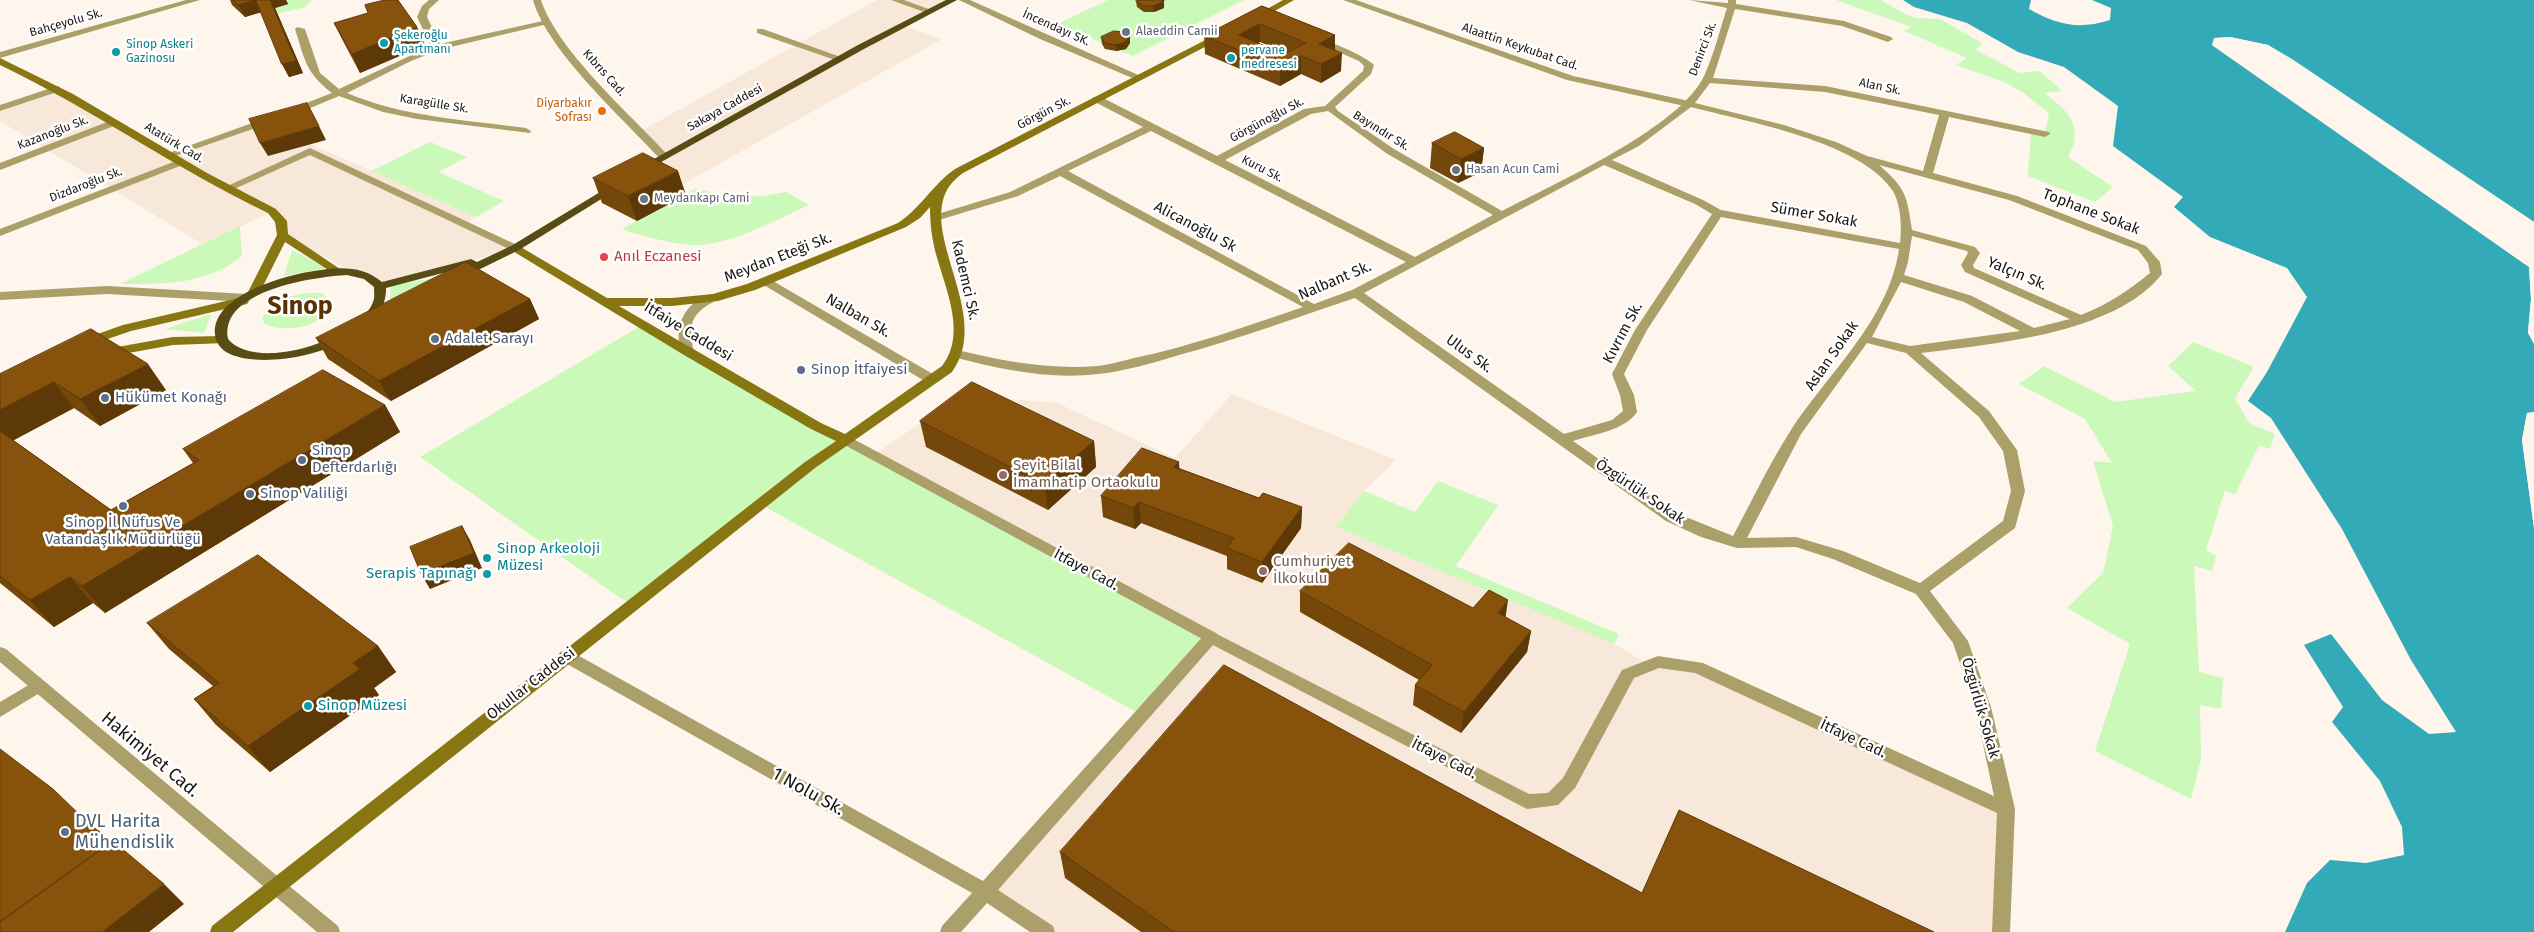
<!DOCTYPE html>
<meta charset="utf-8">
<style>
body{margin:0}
canvas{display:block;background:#fef5ec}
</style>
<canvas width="2534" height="932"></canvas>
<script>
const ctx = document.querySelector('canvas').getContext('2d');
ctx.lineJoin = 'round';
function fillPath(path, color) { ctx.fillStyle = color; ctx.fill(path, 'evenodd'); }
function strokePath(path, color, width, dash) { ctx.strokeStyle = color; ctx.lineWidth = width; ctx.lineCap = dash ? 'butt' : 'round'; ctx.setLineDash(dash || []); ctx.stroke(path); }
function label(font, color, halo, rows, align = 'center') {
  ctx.font = font + ' "Fira Sans",sans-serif'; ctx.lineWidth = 5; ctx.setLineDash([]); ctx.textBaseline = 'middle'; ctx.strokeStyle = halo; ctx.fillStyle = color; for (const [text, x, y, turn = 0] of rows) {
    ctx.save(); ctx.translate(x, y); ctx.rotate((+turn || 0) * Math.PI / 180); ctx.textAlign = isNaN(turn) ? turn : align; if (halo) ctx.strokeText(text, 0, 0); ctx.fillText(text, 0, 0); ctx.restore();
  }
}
const built = new Path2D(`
 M 877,0 L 953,0 L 903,26 L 942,39 L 674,189 L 651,178 L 663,156 L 641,131 Z
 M 57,89 L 168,155 L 250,126 L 256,132 L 268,156 L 310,144 L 476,217 L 465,224 L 515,248 L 380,286 L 283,235 L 281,221 L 269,213 L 202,244 L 0,121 L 0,108 Z
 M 1232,394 L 1396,460 L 1364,491 L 1336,527 L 1614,644 L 1651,665 L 1697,667 L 2006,809 L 2001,932 L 1046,932 L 984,891 L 1140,714 L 872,456 L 962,395 L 1057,403 L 1175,458 Z`);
const green = new Path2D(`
 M 284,0 L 312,0 L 305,7 L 277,14 L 275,8 L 287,4 Z
 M 1108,0 L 1244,0 L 1133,56 L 1057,24 Z
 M 1836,0 L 1881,0 L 1903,13 L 1916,18 L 1940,19 L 1982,43 L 1976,50 L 2020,73 L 2040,71 L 2062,91 L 2044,93 C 2068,110 2085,127 2068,157 L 2113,187 L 2095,202 L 2028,176 L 2031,131 L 2045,134 L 2049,113 L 2022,92 L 2004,82 L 1956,65 L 1967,58 L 1904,31 L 1911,27 Z
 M 430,142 L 467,157 L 438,172 L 504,201 L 476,217 L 371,171 Z
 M 695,189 L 728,195 L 763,196 L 786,192 L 809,205 C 776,220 725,248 689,245 C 669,243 649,237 629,232 L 622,229 Z
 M 240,226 L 242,256 C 207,285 162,284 120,284 Z
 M 292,250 L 327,268 L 284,276 Z
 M 444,277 L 390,302 L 391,285 Z
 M 306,293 L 321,293 L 331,300 C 330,327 284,334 265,324 L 262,319 C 271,301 288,296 306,293 Z
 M 211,314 L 204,333 L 165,329 Z
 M 642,325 L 688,352 L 1211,637 L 1140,714 L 760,504 L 632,604 L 619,597 L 420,457 Z
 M 2193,342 L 2254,367 L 2235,398 L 2249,423 L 2275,434 L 2270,449 L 2259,445 L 2235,495 L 2225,490 L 2206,550 L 2216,556 L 2212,571 L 2194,566 L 2199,672 L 2223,678 L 2221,709 L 2200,705 L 2201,759 L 2191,799 L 2095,751 L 2130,644 L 2067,608 L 2103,573 L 2113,526 L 2093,461 L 2112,463 L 2085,419 L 2019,384 L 2044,366 L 2115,402 L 2196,391 L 2168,366 Z
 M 1438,481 L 1498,505 L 1456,566 L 1619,634 L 1614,644 L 1336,527 L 1364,491 L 1415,512 Z`);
const water = new Path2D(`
 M 1903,0 L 2031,0 L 2029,9 C 2058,25 2078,30 2110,20 L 2111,8 L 2092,0 L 2534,0 L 2534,222 L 2268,45 L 2230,37 L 2215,38 L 2212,45 L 2529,267 L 2531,299 L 2528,332 L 2534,344 L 2534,412 L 2527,413 L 2522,440 L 2534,528 L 2534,932 L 2285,932 L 2307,883 L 2330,860 L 2366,863 L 2404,855 L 2402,827 L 2380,781 L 2332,722 L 2343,707 L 2304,645 L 2331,634 L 2382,700 L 2429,734 L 2456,732 L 2411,660 L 2342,529 L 2271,418 L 2248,401 L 2267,372 L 2307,297 L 2287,268 L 2210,237 L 2174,207 L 2183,197 L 2113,146 L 2118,106 L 2064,67 L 2018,52 L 1967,23 L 1914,7 Z`);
const pier = new Path2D(`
 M 2230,37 L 2268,45 L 2292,59 L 2534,222 L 2534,224 L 2267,47 L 2248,42 L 2216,41 L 2215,44 L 2226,52 L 2531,266 L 2534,299 L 2530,332 L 2534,344 L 2528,333 L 2531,299 L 2529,267 L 2212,45 L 2214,38 Z
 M 2534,412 L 2534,414 L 2529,415 L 2524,440 L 2534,509 L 2534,528 L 2522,440 L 2527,413 Z`);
const pedestrian = new Path2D(`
 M 310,148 L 519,246 L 521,248 L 519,250 L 511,250 L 310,155 L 232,190 L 228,191 L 223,188 Z`);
const minor = new Path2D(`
 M 429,0 L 439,0 L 429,9 L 427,17 L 440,44 L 547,20 L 552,23 L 442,49 L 411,61 L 347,93 C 403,117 466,120 526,128 L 531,131 L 530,133 L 417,119 L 383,112 L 339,96 L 296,114 L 288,114 L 288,110 L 332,93 C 305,72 305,60 295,29 L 297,27 L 305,29 L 320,73 L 339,89 L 431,46 L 417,17 L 422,6 Z
 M 891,0 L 904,0 L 934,11 L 927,13 Z
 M 959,0 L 970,0 L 1145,78 L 1137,80 L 1040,39 Z
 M 1689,0 L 1728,3 L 1728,0 L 1736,0 L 1736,4 L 1844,21 L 1891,37 L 1893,39 L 1888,42 L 1842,26 L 1735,9 L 1713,78 L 1825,86 L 2049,132 L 2050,134 L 2045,137 L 1949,117 L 1933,173 L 2017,196 L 2146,246 L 2160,262 L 2162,274 C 2115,334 1992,344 1921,353 L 1989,411 L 2017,450 L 2025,491 L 2015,528 L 1930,591 L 1968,641 L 1991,707 L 2015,809 L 2010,932 L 1992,932 L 1997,813 L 1695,673 L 1659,668 L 1634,678 L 1575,788 L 1558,805 L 1527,809 L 1213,645 L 998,890 L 1053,926 L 1055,932 L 1030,932 L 987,903 L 961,932 L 940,932 L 942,926 L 972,893 L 560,660 L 558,656 L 560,652 L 566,650 L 572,652 L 983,881 L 1206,633 L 1211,631 L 1529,794 L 1548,793 L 1563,778 L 1622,670 L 1658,656 L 1703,663 L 1994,796 L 1975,707 L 1953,643 L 1916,594 L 1833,559 L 1796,547 L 1737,548 L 1701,537 L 1666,521 L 1355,298 C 1297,317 1239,339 1179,355 C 1153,363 1125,371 1098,374 C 1050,380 999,369 953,357 L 951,354 L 957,350 C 1003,361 1050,370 1097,366 C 1109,365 1122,361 1134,358 C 1192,346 1247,326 1303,307 L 1060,176 L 1018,196 L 939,220 L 931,220 L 931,216 L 1010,192 L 1143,127 L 1093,101 L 1093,97 L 1101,97 L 1217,156 L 1304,109 L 1325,106 L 1363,71 L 1364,66 L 1359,61 L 1313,41 C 1321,35 1367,57 1374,65 L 1371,74 L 1335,107 L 1338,111 L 1394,149 L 1502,211 C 1555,183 1673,131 1702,80 C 1712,62 1720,29 1727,8 ZM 1710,83 L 1825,92 L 1939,115 L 1923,171 L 1867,156 L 1836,142 L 1784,125 L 1695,103 ZM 1691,107 C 1747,122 1860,141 1893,191 C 1901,205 1902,228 1900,243 L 1721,210 L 1703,200 L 1612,160 L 1639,146 ZM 1328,111 L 1386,153 L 1493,215 L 1415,257 L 1225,160 L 1311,114 ZM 1151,131 L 1406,262 L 1352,290 L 1314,304 L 1068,171 ZM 1604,165 L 1695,204 L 1712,214 L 1635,330 L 1612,374 L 1620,395 L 1623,411 L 1612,420 L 1564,434 L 1364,293 ZM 1879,165 L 2009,200 L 2138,250 L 2148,263 L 2150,273 C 2128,291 2107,305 2081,315 L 1974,268 L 1973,265 L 1980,253 L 1975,247 L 1912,230 C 1907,196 1906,188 1879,165 ZM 1721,217 L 1899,249 C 1889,320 1828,373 1791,430 C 1769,464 1752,501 1733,536 L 1676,513 L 1573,441 C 1594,434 1624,431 1637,412 L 1634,395 L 1624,374 L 1647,330 ZM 1912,236 L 1967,251 L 1968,253 L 1961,265 L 1965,272 L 2070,319 L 2034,328 L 1972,296 L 1904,275 L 1908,262 ZM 1901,282 L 1964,302 L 2020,331 L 1910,346 L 1872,337 ZM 1867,343 L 1906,353 L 1979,417 L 2003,451 L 2011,491 L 2003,521 L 1920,583 L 1843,551 L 1796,537 L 1747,538 L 1801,434 Z
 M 757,29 L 763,29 L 846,59 L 838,61 L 757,33 Z
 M 57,86 L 60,87 L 60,91 L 0,111 L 0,105 Z
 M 269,117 L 274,120 L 273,122 L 172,157 L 164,157 L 163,155 Z
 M 115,119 L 120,122 L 119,124 L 0,170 L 0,163 Z
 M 181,159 L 186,162 L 185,164 L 0,236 L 0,229 Z
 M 766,277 L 938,377 L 939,380 L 933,384 L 928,383 L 762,284 L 760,281 L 762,278 Z
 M 107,286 L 247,294 L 253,298 L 247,302 L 107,294 L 0,300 L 0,292 Z
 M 711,294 L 717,298 L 715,301 C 690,314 688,325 694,352 L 692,355 L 684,355 C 670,330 685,301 711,294 Z
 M 37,680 L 43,681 L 45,686 L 43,691 L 0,717 L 0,702 Z
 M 276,878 L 282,880 L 338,926 L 340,932 L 317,932 L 270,892 L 267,886 L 270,880 Z`);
const tertiary = new Path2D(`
 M 186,0 L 200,0 L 0,58 L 0,52 Z
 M 533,0 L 541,0 C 557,50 630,114 667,154 L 667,158 L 659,158 C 622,117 548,52 533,0 Z
 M 1343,0 L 1356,0 L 1573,76 L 1689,101 L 1694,104 L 1689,107 L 1567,80 Z
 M 846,435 L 1216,633 L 1219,637 L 1216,641 L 1211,643 L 1206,641 L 841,443 L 839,440 L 841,437 Z
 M 0,647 L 6,649 L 282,880 L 285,886 L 282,892 L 276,894 L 270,892 L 0,662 Z`);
const secondary = new Path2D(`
 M 1283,0 L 1294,0 L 1259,20 L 1251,18 Z
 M 1221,32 L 1226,35 L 1224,37 L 963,173 C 900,216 998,310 952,372 L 815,468 L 233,932 L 210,932 L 212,926 L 805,462 L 836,441 L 811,429 L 684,355 L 511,250 L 511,246 L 519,246 L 607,298 L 672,298 L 713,294 L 747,284 L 898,223 C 921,208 933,184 955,169 ZM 930,207 C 930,220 931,233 934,246 C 942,282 969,332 942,366 L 845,434 L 821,423 L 619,306 L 672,306 L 718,301 L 755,290 L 906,227 L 920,218 Z
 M 0,58 L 73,94 L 207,173 L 276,209 L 287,221 L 288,234 L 343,271 L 337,275 L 333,273 L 285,242 L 259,294 L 253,298 L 249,297 L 247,294 L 277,235 L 275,222 L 268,213 C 176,169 92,109 0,65 Z
 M 243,297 L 247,298 L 249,301 L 247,304 L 131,331 L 87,346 L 81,342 L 83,339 L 123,325 Z
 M 222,336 L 226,337 L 228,340 L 226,343 L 173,345 L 106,357 L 100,353 L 106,349 L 173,337 Z`);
const trunk = new Path2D(`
 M 946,0 L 957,0 L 864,49 L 645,171 L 637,171 L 636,169 L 858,45 Z
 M 615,183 L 620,186 L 619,188 L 519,250 L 464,277 L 456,277 L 454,275 L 469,266 L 386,288 C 388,345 272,373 230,354 C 222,351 215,342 215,334 C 212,295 286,275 314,271 C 338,267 362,265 382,282 L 471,259 L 477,262 L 511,246 ZM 347,275 L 364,279 L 374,287 C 374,292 375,298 373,302 C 359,340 256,373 228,339 C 219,290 314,277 347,275 Z`);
const wall = new Path2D(`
 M 230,0 L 286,0 L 288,4 L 275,8 L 303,73 L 289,77 L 282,64 L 261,12 L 245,17 L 232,5 Z
 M 1136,1 L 1164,8 L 1154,12 L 1144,12 L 1137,7 Z
 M 1262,6 L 1335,35 L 1335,50 L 1341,71 L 1321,83 L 1301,74 L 1280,86 L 1205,54 L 1204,36 ZM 1260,42 L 1286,53 L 1284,54 L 1258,43 Z
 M 334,23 L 425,45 L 360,73 L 343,41 Z
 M 1130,36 L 1130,43 L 1126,49 L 1116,51 L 1105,49 L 1102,44 L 1101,37 Z
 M 1432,143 L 1484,148 L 1481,172 L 1458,183 L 1430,168 Z
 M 593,178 L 686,195 L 637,221 L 602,203 Z
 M 530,299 L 539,319 L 391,401 L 328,359 L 316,338 Z
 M 0,374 L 166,390 L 100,426 L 74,408 L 13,440 L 111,510 L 193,463 L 183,449 L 385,405 L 400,432 L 105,613 L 93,603 L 54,627 L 0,583 Z
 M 920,421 L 1094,441 L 1096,467 L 1048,510 L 926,447 Z
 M 1179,468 L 1259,498 L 1302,507 L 1301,528 L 1262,583 L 1227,569 L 1227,556 L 1141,523 L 1135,529 L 1103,517 L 1101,496 Z
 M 1300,591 L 1473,608 L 1505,617 L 1531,631 L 1527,652 L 1461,733 L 1413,705 L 1415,685 L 1419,680 L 1300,612 Z
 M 147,623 L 378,646 L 396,672 L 374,688 L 379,695 L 270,772 L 216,725 L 194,699 L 213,686 L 169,649 Z
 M 1060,852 L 1642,893 L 1934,932 L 1141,932 L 1065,878 Z`);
const shadedWall = new Path2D(`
 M 255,0 L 256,0 L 262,12 L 245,17 L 238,5 Z
 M 270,0 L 286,0 L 288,4 L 275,8 L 303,73 L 289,77 L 282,64 Z
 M 1164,1 L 1164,8 L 1154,12 L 1153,6 Z
 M 1260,24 L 1260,42 L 1242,52 L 1239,35 Z
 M 417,27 L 425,45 L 360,73 L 352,54 Z
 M 1335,35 L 1335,53 L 1319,44 Z
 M 1130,36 L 1130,43 L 1126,49 L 1116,51 L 1116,45 Z
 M 1342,53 L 1341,71 L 1321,83 L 1321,64 Z
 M 1301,56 L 1301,74 L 1280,86 L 1280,67 Z
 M 319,126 L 326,140 L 268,156 L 260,143 Z
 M 1484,148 L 1481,172 L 1458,183 L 1461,159 Z
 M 678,171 L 686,195 L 637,221 L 628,196 Z
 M 530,299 L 539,319 L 391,401 L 379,381 Z
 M 148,364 L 166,390 L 100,426 L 80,399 Z
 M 54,382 L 74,408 L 5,445 L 0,439 L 0,410 Z
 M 385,405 L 400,432 L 105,613 L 82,586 Z
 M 1094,441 L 1096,467 L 1048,510 L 1044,484 Z
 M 1179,462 L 1180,483 L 1174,467 Z
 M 1139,502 L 1141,523 L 1135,529 L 1133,508 Z
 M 1302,507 L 1301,528 L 1262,583 L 1262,562 Z
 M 462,526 L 470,540 L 482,568 L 430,589 L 421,574 Z
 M 70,577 L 93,603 L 54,627 L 30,600 Z
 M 1508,600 L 1505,621 L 1498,613 Z
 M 1531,631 L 1527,652 L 1461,733 L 1464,712 Z
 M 378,646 L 396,672 L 374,688 L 379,695 L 270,772 L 248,746 L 353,663 Z
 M 164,884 L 184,904 L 149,932 L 102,932 Z`);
const building = new Path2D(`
 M 233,0 L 255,0 L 238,5 Z
 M 256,0 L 270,0 L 296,61 L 282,64 Z
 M 385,0 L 398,0 L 417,27 L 352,54 L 334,23 L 368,13 L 365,5 Z
 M 1137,0 L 1164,0 L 1164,1 L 1153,6 L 1143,6 L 1136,1 Z
 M 1262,6 L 1335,35 L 1319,44 L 1342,53 L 1321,64 L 1301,56 L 1280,67 L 1204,36 ZM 1260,24 L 1306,43 L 1284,54 L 1239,35 Z
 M 1114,31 L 1124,32 L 1130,36 L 1125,42 L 1116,45 L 1105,43 L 1101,37 Z
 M 307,103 L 319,126 L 260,143 L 249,119 Z
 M 1455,132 L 1484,148 L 1461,159 L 1432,143 Z
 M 643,153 L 678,171 L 628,196 L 593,178 Z
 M 466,262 L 530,299 L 379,381 L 316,338 Z
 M 91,329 L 148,364 L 80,399 L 54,382 L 0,410 L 0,374 Z
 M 323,370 L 385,405 L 82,586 L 70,577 L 30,600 L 0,576 L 0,431 L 111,510 L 199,460 L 183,449 Z
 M 972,382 L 1094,441 L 1044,484 L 920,421 Z
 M 1142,448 L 1179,462 L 1174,467 L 1259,498 L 1263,493 L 1302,507 L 1262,562 L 1227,548 L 1234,538 L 1139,502 L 1133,508 L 1101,496 Z
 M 462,526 L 474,553 L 421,574 L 410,547 Z
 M 1349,543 L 1473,608 L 1489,590 L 1508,600 L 1498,613 L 1531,631 L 1464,712 L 1415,685 L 1432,665 L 1300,591 Z
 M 258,555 L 378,646 L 353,663 L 360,669 L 248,746 L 194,699 L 219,683 L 147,623 Z
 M 1224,665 L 1642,893 L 1679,810 L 1934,932 L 1174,932 L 1060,852 Z
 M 0,749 L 53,789 L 84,819 L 112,842 L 0,922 Z
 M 113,841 L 164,884 L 102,932 L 0,932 L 0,922 Z`);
const markers = [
 [1126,32,5,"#6b7280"],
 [384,43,5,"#0f9aa8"],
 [116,52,5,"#0f9aa8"],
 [1231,58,5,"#0f9aa8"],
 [602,111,5,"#e8710a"],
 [1456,170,5,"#6b7280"],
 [644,199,5,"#6b7280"],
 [604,257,5,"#e0444e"],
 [435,339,5,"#5c6f8a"],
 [801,370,5,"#5c6f8a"],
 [105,398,5,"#5c6f8a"],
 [302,460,5,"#5c6f8a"],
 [1003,475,5,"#8d6e63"],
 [250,494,5,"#5c6f8a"],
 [123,506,5,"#5c6f8a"],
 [487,558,5,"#0f9aa8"],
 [1263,571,5,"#8d6e63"],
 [487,574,5,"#0f9aa8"],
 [308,706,5,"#0f9aa8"],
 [65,832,5,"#5c6f8a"]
];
const farStreetnames = [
 ["Bahçeyolu Sk.",66,23,-16],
 ["İncendayı SK.",1056,28,24],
 ["Alaattin Keykubat Cad.",1520,47,19],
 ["Denirci Sk.",1703,49,-69],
 ["Kıbrıs Cad.",604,73,48],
 ["Alan Sk.",1880,87,12],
 ["Karagülle Sk.",434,104,9],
 ["Sakaya Caddesi",725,108,-29],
 ["Görgün Sk.",1044,113,-27],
 ["Görgünoğlu Sk.",1267,120,-28],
 ["Bayındır Sk.",1381,131,32],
 ["Kazanoğlu Sk.",53,133,-21],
 ["Atatürk Cad.",174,143,31],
 ["Kuru Sk.",1262,169,27],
 ["Dizdaroğlu Sk.",86,185,-21]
];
const farWorshipnames = [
 ["Alaeddin Camii",1136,32],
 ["Hasan Acun Cami",1466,170],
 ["Meydankapı Cami",654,199]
];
const farCulturenames = [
 ["Şekeroğlu",394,36],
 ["Apartmanı",394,50],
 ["Sinop Askeri",126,45],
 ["Gazinosu",126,59],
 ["pervane",1241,51],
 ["medresesi",1241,65]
];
const farFoodnames = [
 ["Diyarbakır",592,104],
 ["Sofrası",592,118]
];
const streetNames = [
 ["Tophane Sokak",2091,212,21],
 ["Sümer Sokak",1814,215,10],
 ["Alicanoğlu Sk",1195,227,28],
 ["Meydan Eteği Sk.",778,258,-21],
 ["Yalçın Sk.",2017,274,23],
 ["Kademci Sk.",965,280,77],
 ["Nalbant Sk.",1335,281,-23],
 ["Nalban Sk.",858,316,30],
 ["İtfaiye Caddesi",688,332,31],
 ["Kıvrım Sk.",1623,333,-62],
 ["Ulus Sk.",1469,354,36],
 ["Aslan Sokak",1832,356,-55],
 ["Özgürlük Sokak",1640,492,34],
 ["İtfaye Cad.",1086,570,28],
 ["Okullar Caddesi",531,684,-38],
 ["Özgürlük Sokak",1980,708,74],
 ["İtfaye Cad.",1853,739,25],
 ["İtfaye Cad.",1444,759,27]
];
const healthNames = [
 ["Anıl Eczanesi",614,257]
];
const serviceNames = [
 ["Adalet Sarayı",445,339],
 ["Sinop İtfaiyesi",811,370],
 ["Hükümet Konağı",115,398],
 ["Sinop",312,451],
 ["Defterdarlığı",312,468],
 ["Sinop Valiliği",260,494],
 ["Sinop İl Nüfus Ve",123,523,"center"],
 ["Vatandaşlık Müdürlüğü",123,540,"center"]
];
const educationNames = [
 ["Seyit Bilal",1013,466],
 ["İmamhatip Ortaokulu",1013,483],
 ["Cumhuriyet",1273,562],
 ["İlkokulu",1273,579]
];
const cultureNames = [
 ["Sinop Arkeoloji",497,549],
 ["Müzesi",497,566],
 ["Serapis Tapınağı",477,574,"right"],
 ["Sinop Müzesi",318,706]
];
const nearStreetnames = [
 ["Hakimiyet Cad.",150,755,40],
 ["1 Nolu Sk.",808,792,29]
];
const nearServicenames = [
 ["DVL Harita",75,822],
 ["Mühendislik",75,843]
];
const townNames = [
 ["Sinop",300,307]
];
fillPath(built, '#f7e8d9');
fillPath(green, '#caf9b9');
fillPath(water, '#32aab8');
fillPath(pier, '#fef5ec');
fillPath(pedestrian, '#aba06a');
fillPath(minor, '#aba06a');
fillPath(tertiary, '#aba06a');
fillPath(secondary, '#877612');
fillPath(trunk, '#574c14');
fillPath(wall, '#74470a');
fillPath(shadedWall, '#5e3908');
fillPath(building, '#87520c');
strokePath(building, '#5e3908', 1);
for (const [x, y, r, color] of markers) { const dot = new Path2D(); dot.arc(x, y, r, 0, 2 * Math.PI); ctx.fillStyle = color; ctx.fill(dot); strokePath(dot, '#fff', 2); }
label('12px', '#191613', '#fff', farStreetnames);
label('12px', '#5b616d', '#fff', farWorshipnames, 'left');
label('12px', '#0d838f', '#fff', farCulturenames, 'left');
label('12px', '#c56008', '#fff', farFoodnames, 'right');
label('15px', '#191613', '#fff', streetNames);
label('15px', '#be3a42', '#fff', healthNames, 'left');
label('15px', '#4e5e75', '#fff', serviceNames, 'left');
label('15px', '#785e54', '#fff', educationNames, 'left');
label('15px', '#0d838f', '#fff', cultureNames, 'left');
label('18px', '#191613', '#fff', nearStreetnames);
label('18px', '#4e5e75', '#fff', nearServicenames, 'left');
label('bold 25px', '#593102', '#fff', townNames);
</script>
